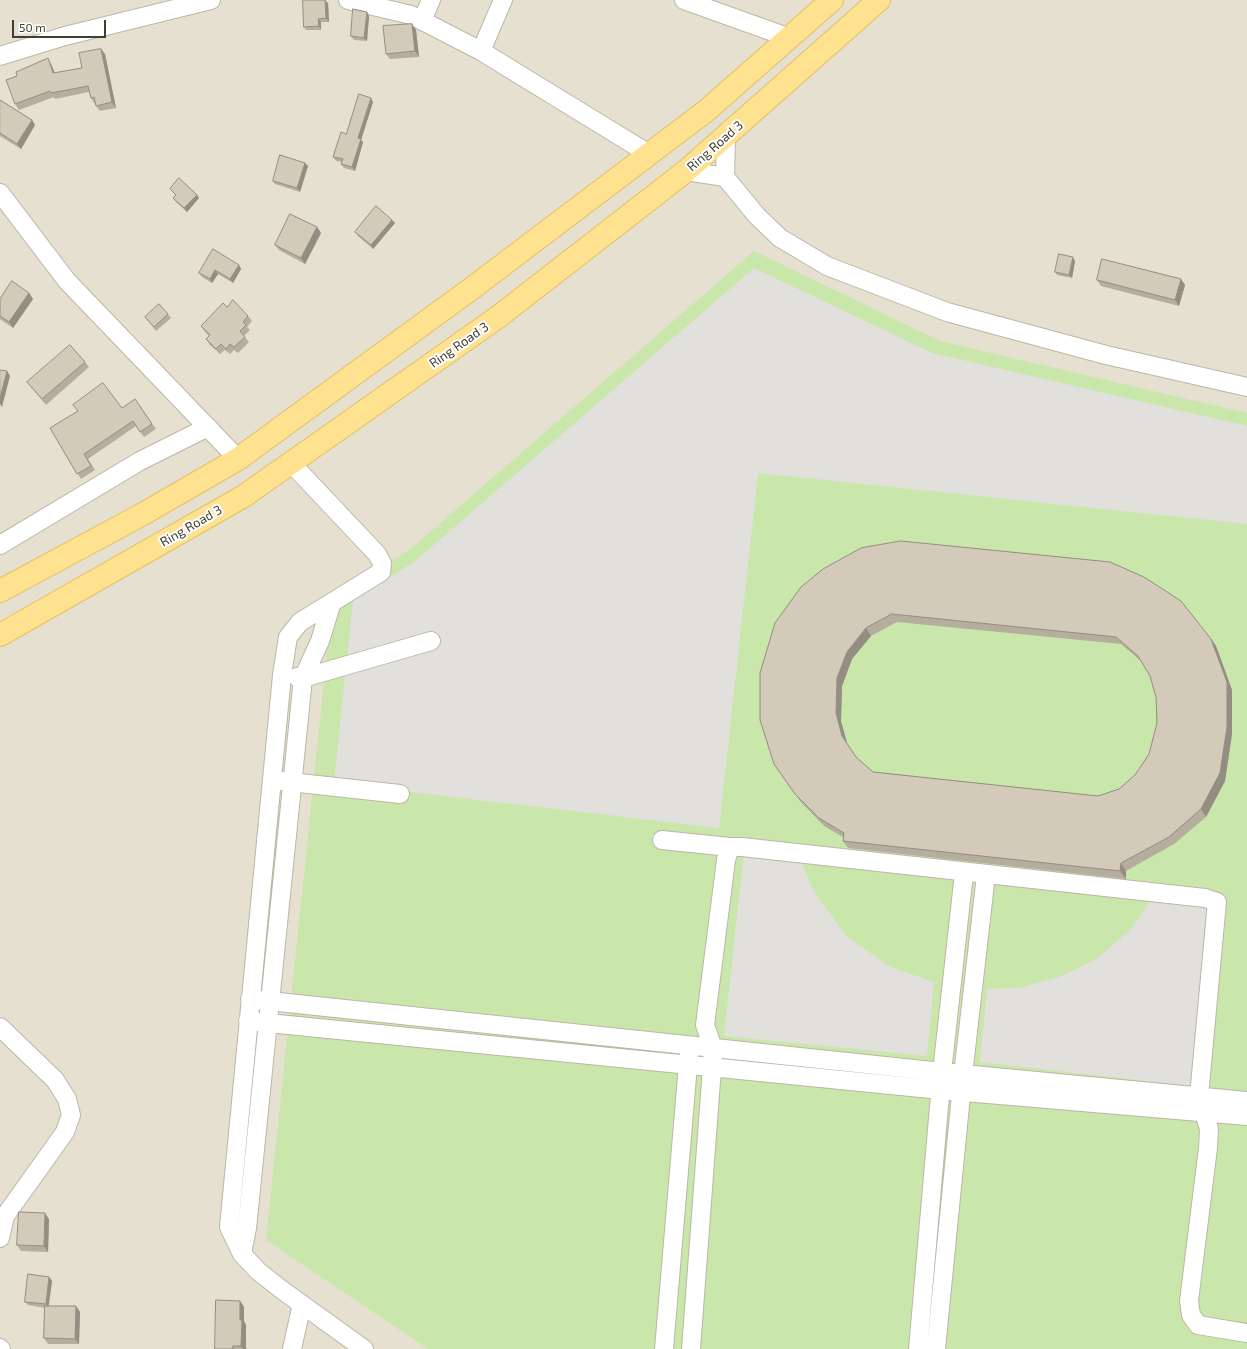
<!DOCTYPE html>
<style>
body{margin:0}
#map{position:relative;width:1247px;height:1349px;overflow:hidden;background:#f2eee3;font-family:"Exo 2",sans-serif}
canvas{display:block}
.scale{position:absolute;left:12px;top:20px;width:94px;height:18px;box-sizing:border-box;border:2px solid #433e33;border-top:0;padding-left:5px;font-size:12px;line-height:14px;white-space:nowrap;color:#433e33;-webkit-text-stroke:3px #fff;paint-order:stroke}
</style>
<div id="map">
<canvas width="1247" height="1349"></canvas>
<div class="scale">50 m</div>
</div>
<script>
const ctx = document.querySelector('canvas').getContext('2d');
ctx.lineJoin = 'round';
function fillPath(path, color) { ctx.fillStyle = color; ctx.fill(path, 'evenodd'); }
function strokePath(path, color, width, dash) { ctx.strokeStyle = color; ctx.lineWidth = width; ctx.lineCap = dash ? 'butt' : 'round'; ctx.setLineDash(dash || []); ctx.stroke(path); }
function label(font, color, halo, rows, align = 'center') {
  ctx.font = font + ' "Exo 2",sans-serif'; ctx.lineWidth = 4; ctx.setLineDash([]); ctx.textBaseline = 'middle'; ctx.strokeStyle = halo; ctx.fillStyle = color; for (const [text, x, y, turn = 0] of rows) {
    ctx.save(); ctx.translate(x, y); ctx.rotate((+turn || 0) * Math.PI / 180); ctx.textAlign = isNaN(turn) ? turn : align; if (halo) ctx.strokeText(text, 0, 0); ctx.fillText(text, 0, 0); ctx.restore();
  }
}
const residential = new Path2D(`
 M 0,0 L 1247,0 L 1247,1349 L 0,1349 Z`);
const green = new Path2D(`
 M 754,251 L 940,341 L 1247,413 L 1247,1349 L 428,1349 L 266,1240 L 332,604 L 414,546 Z`);
const parking = new Path2D(`
 M 754,268 L 932,353 L 1247,426 L 1247,524 L 758,473 L 719,828 L 334,783 L 353,600 L 414,562 Z
 M 744,852 L 800,859 L 813,890 L 846,936 L 890,967 L 934,982 L 927,1056 L 724,1036 Z
 M 1152,898 L 1207,905 L 1191,1086 L 980,1062 L 987,989 L 1019,988 L 1062,976 L 1098,958 L 1131,929 Z`);
const minor = new Path2D(`
 M 348,0 L 411,15 L 481,51 L 649,154
 M 684,0 L 790,38
 M 422,21 L 431,0
 M 481,51 L 503,0
 M 0,56 L 65,36 L 211,0
 M 726,137 L 725,177 L 757,216 L 780,238 L 827,266 L 947,312 L 1106,355 L 1247,387
 M 686,171 L 725,177
 M 0,193 L 67,281 L 238,459
 M 291,463 L 377,554 L 382,563 L 381,572 L 300,622 L 288,637 L 282,675 L 229,1227 L 242,1254 L 258,1271 L 282,1290 L 364,1349
 M 0,545 L 140,461 L 208,427
 M 297,677 L 303,678 L 431,641
 M 281,781 L 400,794
 M 662,840 L 730,847 L 742,847 L 1205,898 L 1217,902 L 1199,1096 L 1209,1129 L 1208,1148 L 1189,1301 L 1191,1315 L 1198,1325 L 1247,1333
 M 250,999 L 942,1072 L 1247,1101
 M 248,1021 L 941,1090 L 1247,1116
 M 0,1027 L 55,1080 L 67,1099 L 71,1115 L 65,1132 L 5,1216 L 0,1238
 M 242,1254 L 247,1228 L 303,678 L 320,641 L 332,602
 M 0,1348 L 1,1349
 M 292,1349 L 302,1304
 M 664,1349 L 689,1053
 M 691,1349 L 712,1068 L 713,1048 L 705,1025 L 726,860 L 730,847
 M 918,1349 L 942,1072 L 964,873
 M 936,1349 L 963,1075 L 986,875`);
const major = new Path2D(`
 M 0,591 L 143,514 L 238,459 L 471,289 L 706,111 L 832,0
 M 0,635 L 244,496 L 498,317 L 686,171 L 879,0`);
const wall = new Path2D(`
 M 328,3 L 329,22 L 321,22 L 321,30 L 306,30 L 304,27 Z
 M 369,16 L 367,41 L 354,40 L 351,36 Z
 M 412,24 L 416,30 L 419,57 L 390,59 L 386,54 Z
 M 101,49 L 105,54 L 116,108 L 100,111 L 96,106 L 95,103 L 95,104 L 91,98 L 89,92 L 55,99 L 54,97 L 19,110 L 15,104 L 51,64 L 55,73 L 82,68 Z
 M 0,100 L 32,120 L 35,125 L 21,149 L 0,136 Z
 M 373,102 L 361,140 L 363,142 L 355,171 L 344,168 L 341,164 L 342,162 L 336,161 L 333,157 L 346,134 Z
 M 305,163 L 308,166 L 300,192 L 275,184 L 273,181 Z
 M 170,189 L 197,195 L 199,198 L 187,212 L 176,202 L 173,198 L 176,195 Z
 M 392,220 L 395,223 L 373,249 L 358,236 L 355,232 Z
 M 317,227 L 321,233 L 305,264 L 279,250 L 275,245 Z
 M 1075,261 L 1072,278 L 1057,275 L 1055,272 Z
 M 239,265 L 241,269 L 233,283 L 218,274 L 212,283 L 202,277 L 199,273 Z
 M 1181,279 L 1185,285 L 1179,306 L 1101,286 L 1097,280 Z
 M 29,293 L 33,299 L 13,328 L 0,319 L 0,299 Z
 M 227,307 L 248,316 L 252,321 L 247,327 L 250,330 L 244,336 L 249,342 L 238,353 L 234,350 L 230,354 L 225,350 L 220,354 L 210,345 L 206,339 L 209,336 L 205,332 L 201,326 Z
 M 168,314 L 171,318 L 156,331 L 145,317 Z
 M 85,362 L 89,367 L 46,405 L 27,382 Z
 M 135,399 L 156,429 L 144,437 L 136,426 L 88,459 L 95,470 L 81,479 L 50,428 L 122,408 Z
 M 1110,562 L 1211,639 L 1216,646 L 1232,690 L 1232,734 L 1225,781 L 1206,817 L 1174,844 L 1126,871 L 1126,879 L 848,848 L 843,841 L 843,837 L 824,826 L 800,801 L 774,764 L 775,623 ZM 897,622 L 1121,644 L 1142,662 L 1150,676 L 1156,697 L 1157,723 L 1149,754 L 1135,775 L 1119,789 L 1098,796 L 873,772 L 857,758 L 847,743 L 841,721 L 842,686 L 852,659 L 871,636 Z
 M 49,1219 L 48,1252 L 21,1251 L 17,1245 Z
 M 49,1277 L 52,1281 L 49,1306 L 76,1306 L 80,1312 L 79,1344 L 48,1344 L 44,1338 L 45,1308 L 28,1305 L 25,1302 Z
 M 240,1301 L 244,1307 L 244,1321 L 246,1325 L 246,1349 L 215,1349 Z`);
const shadedWall = new Path2D(`
 M 325,0 L 328,3 L 329,22 L 326,18 Z
 M 367,12 L 369,16 L 367,41 L 364,38 Z
 M 318,19 L 321,22 L 321,30 L 319,26 Z
 M 412,24 L 416,30 L 419,57 L 415,51 Z
 M 101,49 L 105,54 L 116,108 L 112,102 Z
 M 48,58 L 51,64 L 57,79 L 53,73 Z
 M 371,98 L 373,102 L 361,140 L 363,142 L 355,171 L 352,167 L 358,138 Z
 M 32,120 L 35,125 L 21,149 L 17,144 Z
 M 305,163 L 308,166 L 300,192 L 297,188 Z
 M 197,195 L 199,198 L 187,212 L 184,208 Z
 M 392,220 L 395,223 L 373,249 L 371,245 Z
 M 317,227 L 321,233 L 305,264 L 301,258 Z
 M 1073,257 L 1075,261 L 1072,278 L 1069,275 Z
 M 239,265 L 241,269 L 233,283 L 230,279 Z
 M 215,270 L 218,274 L 212,283 L 210,279 Z
 M 1181,279 L 1185,285 L 1179,306 L 1175,300 Z
 M 29,293 L 33,299 L 13,328 L 9,322 Z
 M 7,371 L 10,376 L 2,407 L 0,404 L 0,398 Z
 M 866,628 L 871,636 L 852,659 L 842,686 L 841,721 L 847,743 L 842,736 L 836,713 L 837,678 L 847,652 Z
 M 1211,639 L 1216,646 L 1232,690 L 1232,734 L 1225,781 L 1206,817 L 1201,809 Z
 M 1121,863 L 1126,871 L 1126,879 L 1120,871 Z
 M 45,1213 L 49,1219 L 48,1252 L 44,1246 Z
 M 49,1277 L 52,1281 L 48,1308 L 46,1304 Z
 M 240,1301 L 244,1307 L 244,1321 L 246,1325 L 246,1349 L 243,1349 L 241,1346 L 240,1320 Z
 M 76,1306 L 80,1312 L 79,1344 L 75,1339 Z`);
const building = new Path2D(`
 M 303,0 L 325,0 L 326,18 L 318,19 L 319,26 L 304,27 Z
 M 353,9 L 367,12 L 364,38 L 351,36 Z
 M 412,24 L 415,51 L 386,54 L 383,26 Z
 M 101,49 L 112,102 L 96,106 L 94,97 L 91,98 L 88,86 L 51,93 L 50,91 L 15,104 L 6,80 L 17,76 L 16,72 L 48,58 L 53,73 L 82,68 L 79,53 Z
 M 359,94 L 371,98 L 358,138 L 361,139 L 352,167 L 341,164 L 343,159 L 333,157 L 341,132 L 346,134 Z
 M 0,100 L 32,120 L 17,144 L 0,133 Z
 M 280,155 L 305,163 L 297,188 L 273,181 Z
 M 179,178 L 197,195 L 184,208 L 173,198 L 176,195 L 170,189 Z
 M 376,206 L 392,220 L 371,245 L 355,232 Z
 M 290,214 L 317,227 L 301,258 L 275,245 Z
 M 213,249 L 239,265 L 230,279 L 215,270 L 210,279 L 199,273 Z
 M 1059,254 L 1073,257 L 1069,275 L 1055,272 Z
 M 1102,259 L 1181,279 L 1175,300 L 1097,280 Z
 M 12,281 L 29,293 L 9,322 L 0,316 L 0,299 Z
 M 233,300 L 248,316 L 243,322 L 246,325 L 240,331 L 245,337 L 234,347 L 230,344 L 226,349 L 221,344 L 216,349 L 206,339 L 210,335 L 201,326 L 223,303 L 227,307 Z
 M 159,304 L 168,314 L 154,327 L 145,317 Z
 M 70,345 L 85,362 L 42,399 L 27,382 Z
 M 0,370 L 7,371 L 0,398 Z
 M 103,383 L 122,408 L 135,399 L 152,424 L 140,432 L 133,421 L 84,454 L 91,466 L 77,474 L 50,428 L 78,411 L 73,405 Z
 M 901,541 L 1110,562 L 1144,577 L 1181,601 L 1211,639 L 1227,682 L 1227,727 L 1220,773 L 1201,809 L 1169,837 L 1121,863 L 1120,871 L 843,841 L 844,833 L 819,818 L 795,794 L 774,764 L 760,720 L 760,673 L 775,623 L 801,587 L 823,569 L 861,548 ZM 892,614 L 1116,637 L 1138,656 L 1150,676 L 1156,697 L 1157,723 L 1149,754 L 1135,775 L 1119,789 L 1098,796 L 873,772 L 856,757 L 842,736 L 836,713 L 837,678 L 847,652 L 866,628 Z
 M 19,1212 L 45,1213 L 44,1246 L 17,1245 Z
 M 28,1274 L 49,1277 L 46,1304 L 25,1302 Z
 M 216,1300 L 240,1301 L 240,1320 L 242,1320 L 241,1346 L 233,1346 L 232,1349 L 215,1349 Z
 M 45,1306 L 76,1306 L 75,1339 L 44,1338 Z`);
const streetNames = [
 ["Ring Road 3",715,146,-41],
 ["Ring Road 3",459,345,-35],
 ["Ring Road 3",191,526,-30]
];
fillPath(residential, '#e6e0d1');
fillPath(green, '#cae7ab');
fillPath(parking, '#e2e0dc');
strokePath(minor, '#bdb6a6', 20);
strokePath(major, '#e3c060', 24);
strokePath(minor, '#fff', 18);
strokePath(major, '#fee290', 22);
fillPath(wall, '#b5ae9f');
fillPath(shadedWall, '#948d82');
fillPath(building, '#d3cab9');
strokePath(building, '#948d82', 1);
label('13px', '#433e33', '#fff', streetNames);
</script>
